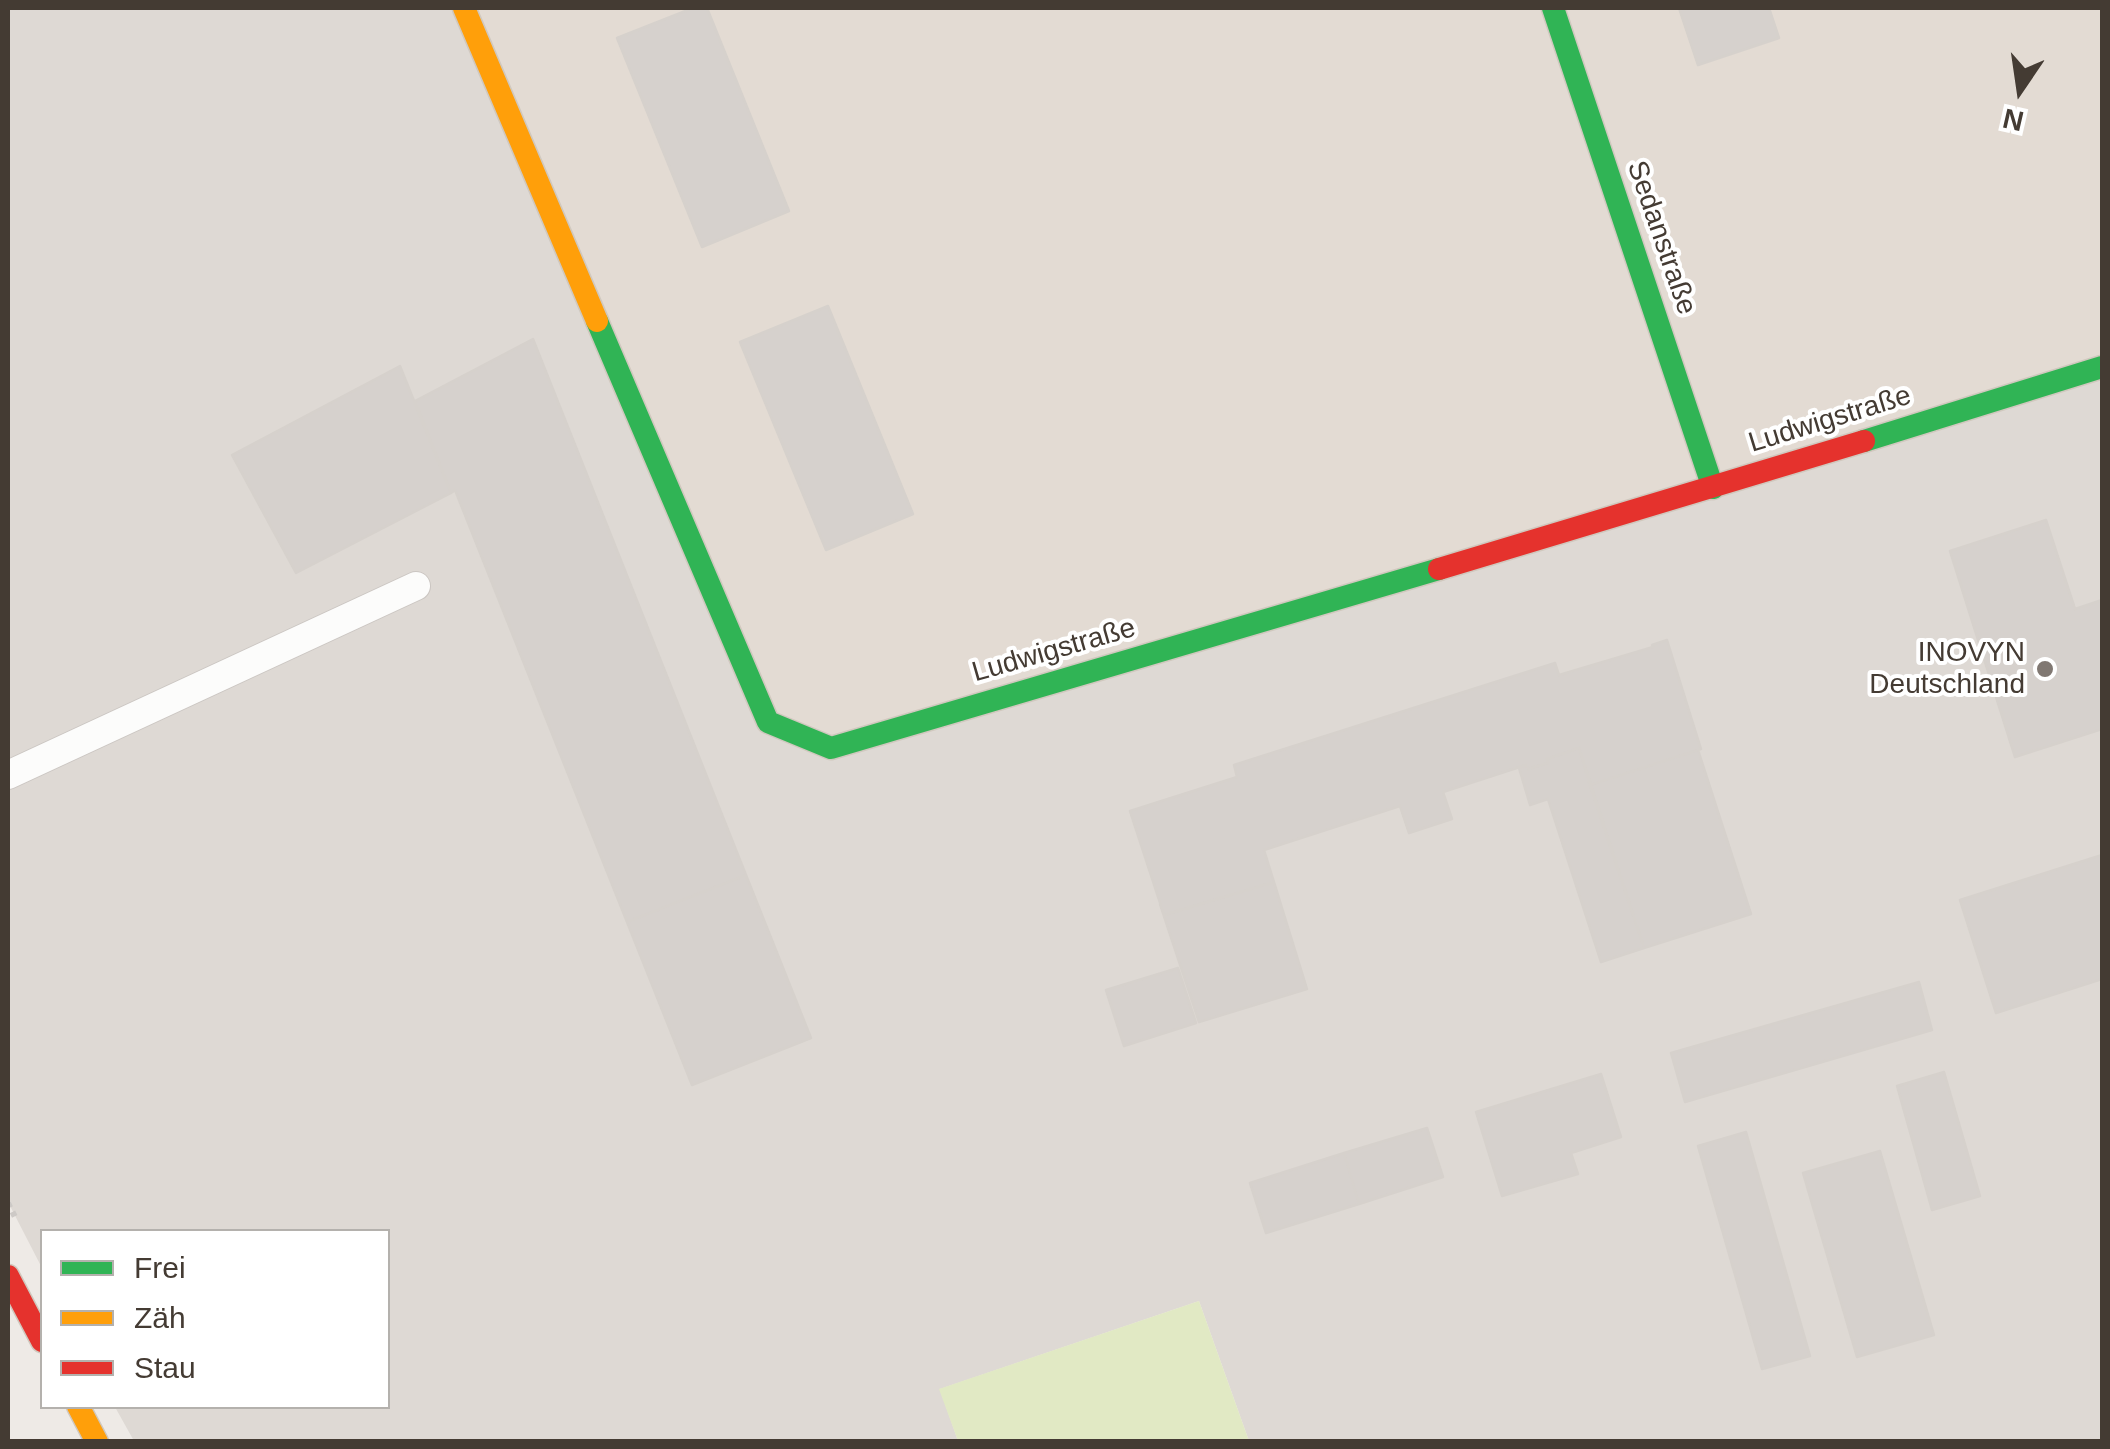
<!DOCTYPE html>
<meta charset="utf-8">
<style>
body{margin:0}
#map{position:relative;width:2110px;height:1449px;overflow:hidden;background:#eeeae6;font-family:Helvetica,sans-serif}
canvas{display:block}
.frame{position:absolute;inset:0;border:10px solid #443b33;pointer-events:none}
.legend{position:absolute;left:40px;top:1229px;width:350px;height:180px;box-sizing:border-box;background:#fff;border:2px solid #b4b1ad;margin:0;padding:12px 18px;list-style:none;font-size:30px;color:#443b33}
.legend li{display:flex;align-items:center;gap:20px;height:50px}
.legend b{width:50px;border:2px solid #b4b1ad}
.north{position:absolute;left:1970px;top:40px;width:100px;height:100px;-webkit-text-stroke:8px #fff;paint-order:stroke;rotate:193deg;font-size:28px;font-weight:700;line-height:40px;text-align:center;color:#443b33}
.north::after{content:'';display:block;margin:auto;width:35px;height:45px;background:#443b33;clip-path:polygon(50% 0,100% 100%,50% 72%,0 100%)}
</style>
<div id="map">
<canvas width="2110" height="1449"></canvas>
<div class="frame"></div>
<ul class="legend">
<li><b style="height:12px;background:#30b455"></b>Frei</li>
<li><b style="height:12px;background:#ff9f0a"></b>Zäh</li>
<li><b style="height:12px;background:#e5322d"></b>Stau</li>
</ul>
<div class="north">N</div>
</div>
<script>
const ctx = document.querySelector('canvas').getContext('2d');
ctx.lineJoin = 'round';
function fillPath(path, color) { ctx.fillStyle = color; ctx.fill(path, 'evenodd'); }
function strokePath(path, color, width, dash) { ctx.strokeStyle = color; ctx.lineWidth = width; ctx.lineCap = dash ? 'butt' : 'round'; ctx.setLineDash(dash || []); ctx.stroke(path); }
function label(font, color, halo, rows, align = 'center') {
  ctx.font = font + ' Helvetica,sans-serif'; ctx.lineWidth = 8; ctx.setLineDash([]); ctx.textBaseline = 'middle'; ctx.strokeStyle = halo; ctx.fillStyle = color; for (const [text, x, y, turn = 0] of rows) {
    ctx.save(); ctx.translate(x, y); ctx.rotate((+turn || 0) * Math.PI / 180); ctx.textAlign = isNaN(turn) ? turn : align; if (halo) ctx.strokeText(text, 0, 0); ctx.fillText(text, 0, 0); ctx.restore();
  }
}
const residential = new Path2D(`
 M 464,8 L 2102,8 L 2102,365 L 831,748 L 768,722 Z`);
const industrial = new Path2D(`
 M 8,8 L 464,8 L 768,722 L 831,748 L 2102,365 L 2102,1441 L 1249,1441 L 1199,1301 L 940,1389 L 958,1441 L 134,1441 L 115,1407 L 388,1406 L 388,1232 L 42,1232 L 42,1268 L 8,1202 Z`);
const green = new Path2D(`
 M 1199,1301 L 1249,1441 L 958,1441 L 939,1389 Z`);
const building = new Path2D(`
 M 693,8 L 707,8 L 789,211 L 702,247 L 617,38 Z
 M 1679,8 L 1769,8 L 1779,38 L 1698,65 Z
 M 828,306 L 913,514 L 826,550 L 740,342 Z
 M 533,339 L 746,875 L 627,922 L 455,490 L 451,493 L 415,401 Z
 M 400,366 L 451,493 L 296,573 L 232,455 Z
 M 2046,520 L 2075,609 L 2102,600 L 2102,729 L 2015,757 L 1950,551 Z
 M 1667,640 L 1701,749 L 1590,785 L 1579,748 L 1547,759 L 1548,763 L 1528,769 L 1526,765 L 1443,792 L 1452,819 L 1409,833 L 1400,806 L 1264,850 L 1274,882 L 1164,915 L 1130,811 L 1237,777 L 1234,765 L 1555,663 L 1559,675 L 1653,647 L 1652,645 Z
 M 1579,748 L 1644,948 L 1601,962 L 1548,799 L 1530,805 L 1519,768 L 1526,765 L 1528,769 L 1548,763 L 1547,759 Z
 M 1698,750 L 1751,914 L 1644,948 L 1590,785 Z
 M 2102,855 L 2102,979 L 1996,1013 L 1960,900 Z
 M 746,875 L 811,1038 L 692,1085 L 627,922 Z
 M 1274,882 L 1307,989 L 1199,1022 L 1160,904 L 1164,915 Z
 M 1178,968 L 1196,1023 L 1124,1046 L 1106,990 Z
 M 1919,982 L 1932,1030 L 1685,1102 L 1671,1053 Z
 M 1944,1072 L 1980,1196 L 1932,1210 L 1897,1086 Z
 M 1601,1074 L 1621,1137 L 1571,1153 L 1578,1174 L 1502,1196 L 1476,1112 Z
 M 1427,1128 L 1443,1177 L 1359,1204 L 1344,1153 Z
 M 1746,1132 L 1810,1356 L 1762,1369 L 1698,1146 Z
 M 1880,1151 L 1934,1335 L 1857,1357 L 1803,1173 Z
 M 1344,1153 L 1359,1204 L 1266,1233 L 1250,1183 Z`);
const path = new Path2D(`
 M 8,1203 L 16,1219`);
const lane = new Path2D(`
 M 8,775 L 416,586`);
const fast = new Path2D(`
 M 1553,8 L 1713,488
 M 597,321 L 768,722 L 831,748 L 1439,569
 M 1864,441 L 2102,367`);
const slow = new Path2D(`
 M 464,8 L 597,321
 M 78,1406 L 97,1442`);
const jam = new Path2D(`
 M 1439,569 L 1864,441
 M 8,1276 L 42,1341`);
const markers = [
 [2045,669,10,"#807872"]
];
const streetNames = [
 ["Sedanstraße",1661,238,71],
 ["Ludwigstraße",1830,420,-17],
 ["Ludwigstraße",1054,651,-16]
];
const poiNames = [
 ["INOVYN",2025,653],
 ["Deutschland",2025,685]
];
fillPath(residential, '#e3dbd3');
fillPath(industrial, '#ded9d4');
fillPath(green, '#e1e9c4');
fillPath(building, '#d6d1cd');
strokePath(building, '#d6d1cc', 2.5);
strokePath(lane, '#cbc6c2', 30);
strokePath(fast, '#d0c8be', 25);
strokePath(slow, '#d0c8be', 25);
strokePath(jam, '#d0c8be', 25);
strokePath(path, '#cdc9c6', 6, [5, 5]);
strokePath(lane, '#fcfcfb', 28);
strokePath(fast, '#30b455', 22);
strokePath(slow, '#ff9f0a', 22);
strokePath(jam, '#e5322d', 22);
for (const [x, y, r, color] of markers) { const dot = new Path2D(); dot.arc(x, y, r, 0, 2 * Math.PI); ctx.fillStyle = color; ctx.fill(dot); strokePath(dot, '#fff', 4); }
label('28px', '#443b33', '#fff', streetNames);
label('28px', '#443b33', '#fff', poiNames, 'right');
</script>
